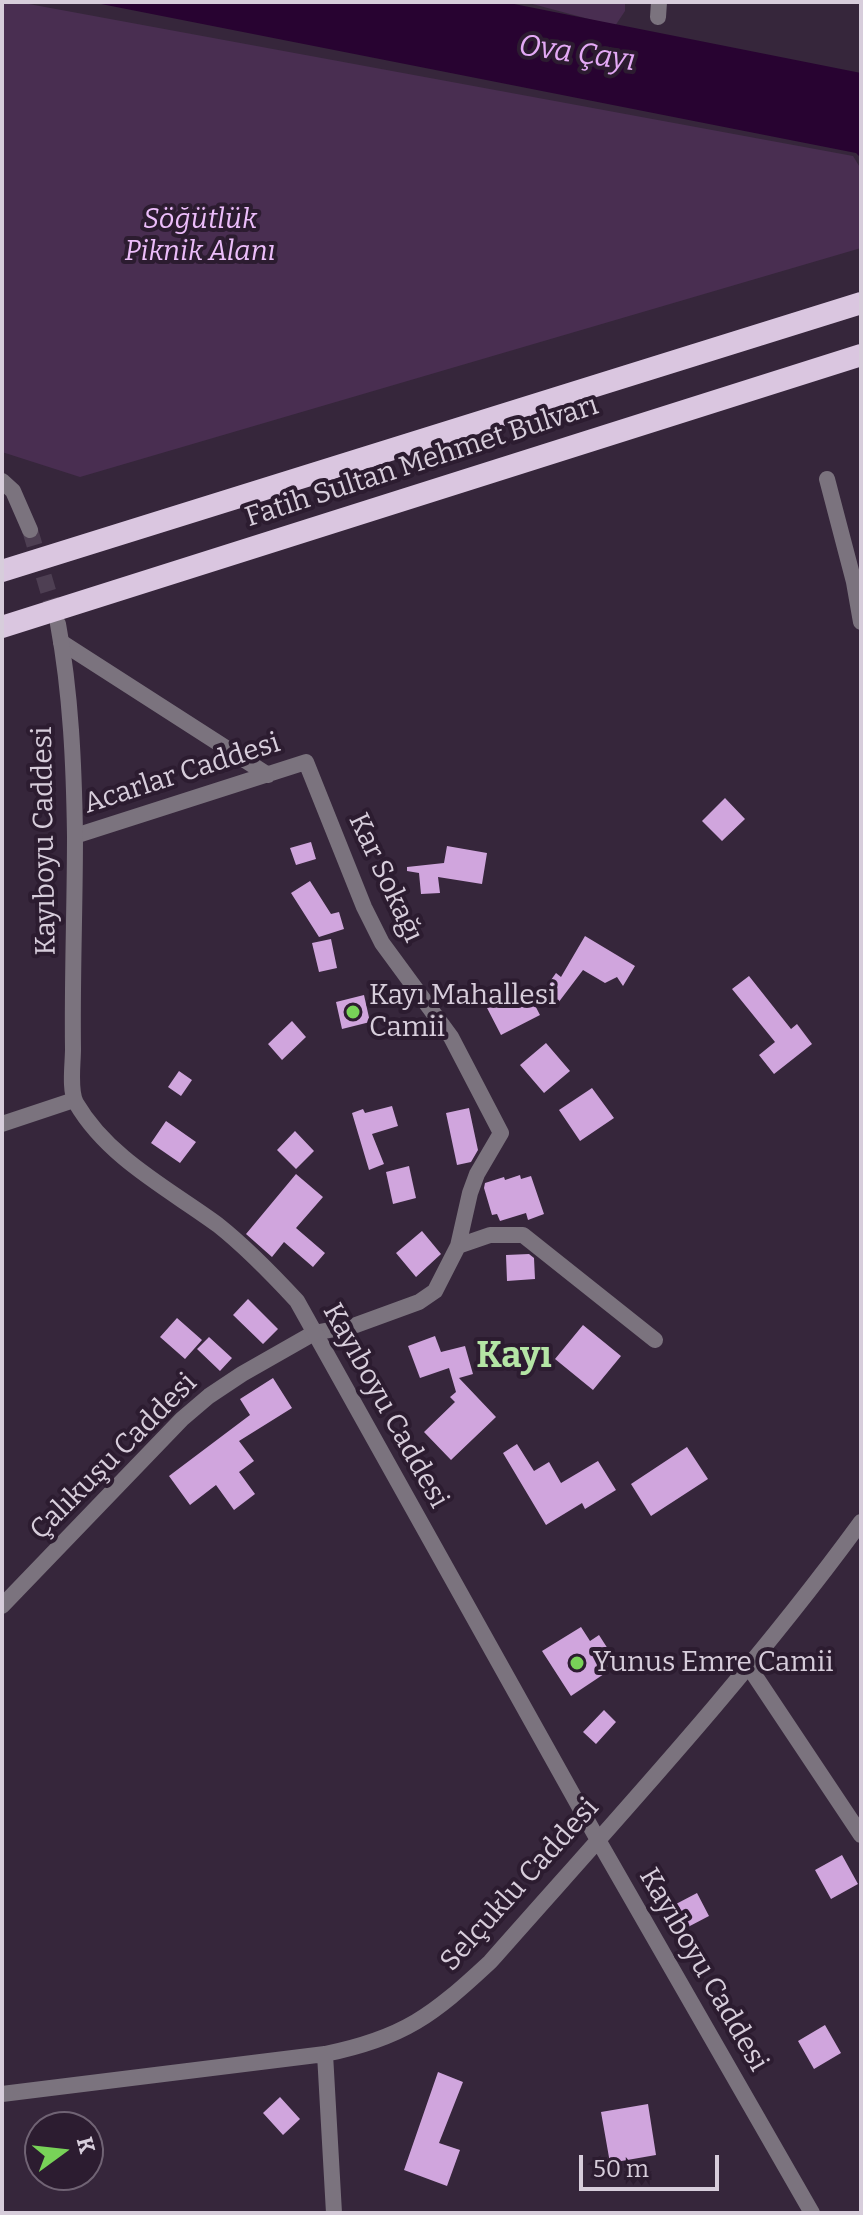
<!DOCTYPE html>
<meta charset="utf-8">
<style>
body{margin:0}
#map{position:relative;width:863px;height:2215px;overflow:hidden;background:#36263b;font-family:Bitter,serif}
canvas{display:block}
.frame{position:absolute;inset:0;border:4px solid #d7cddb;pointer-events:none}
.north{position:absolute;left:24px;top:2111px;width:80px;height:80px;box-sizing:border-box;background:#2c1c30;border:2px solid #706374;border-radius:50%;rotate:75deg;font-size:22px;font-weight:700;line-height:32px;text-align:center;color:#d7cddb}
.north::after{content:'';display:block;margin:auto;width:28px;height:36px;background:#78d258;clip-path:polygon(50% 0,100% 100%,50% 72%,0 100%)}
.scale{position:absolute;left:579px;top:2155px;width:140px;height:36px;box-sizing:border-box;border:4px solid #d7cddb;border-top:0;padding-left:10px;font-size:24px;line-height:28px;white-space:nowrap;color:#d7cddb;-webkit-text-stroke:6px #2c1c30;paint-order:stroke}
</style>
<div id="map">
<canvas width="863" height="2215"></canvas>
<div class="frame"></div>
<div class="north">K</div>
<div class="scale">50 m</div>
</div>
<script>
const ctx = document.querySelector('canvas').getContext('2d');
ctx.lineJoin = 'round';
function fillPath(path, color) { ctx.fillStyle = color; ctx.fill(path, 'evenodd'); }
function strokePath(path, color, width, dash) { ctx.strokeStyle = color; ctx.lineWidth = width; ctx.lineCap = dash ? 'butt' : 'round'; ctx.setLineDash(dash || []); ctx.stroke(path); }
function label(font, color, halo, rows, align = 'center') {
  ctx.font = font + ' Bitter,serif'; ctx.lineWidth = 8; ctx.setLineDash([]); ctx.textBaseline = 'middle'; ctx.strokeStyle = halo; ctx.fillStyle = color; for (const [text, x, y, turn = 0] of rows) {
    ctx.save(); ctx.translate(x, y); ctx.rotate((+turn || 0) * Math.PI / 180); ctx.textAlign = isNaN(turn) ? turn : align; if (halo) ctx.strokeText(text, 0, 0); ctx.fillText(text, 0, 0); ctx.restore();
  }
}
const green = new Path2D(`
 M 2,2 L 18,2 L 853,156 L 861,169 L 861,248 L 80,477 L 2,452 Z
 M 525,2 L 625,2 L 625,11 L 615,26 Z`);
const water = new Path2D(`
 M 91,2 L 504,2 L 861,73 L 861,158 L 856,153 Z`);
const building = new Path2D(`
 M 725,798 L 745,819 L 722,841 L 702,821 Z
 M 311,842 L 316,859 L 296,865 L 290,848 Z
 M 447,846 L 487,853 L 482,884 L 438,877 L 440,893 L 421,894 L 419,873 L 407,871 L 407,867 L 444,863 Z
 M 310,881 L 331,914 L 339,912 L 344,929 L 319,937 L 291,893 Z
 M 585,936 L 635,966 L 623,986 L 617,977 L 605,983 L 583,970 L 555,1007 L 547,1002 L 552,992 L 546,987 L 556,973 L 561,977 Z
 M 331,939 L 337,968 L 319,972 L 312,943 Z
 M 749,976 L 791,1029 L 797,1024 L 812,1044 L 774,1074 L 759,1055 L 775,1042 L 732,989 Z
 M 525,986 L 540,1015 L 501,1035 L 486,1006 Z
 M 364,995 L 370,1022 L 342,1029 L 336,1002 Z
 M 292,1021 L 306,1037 L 282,1060 L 268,1044 Z
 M 546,1043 L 570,1071 L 544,1093 L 520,1065 Z
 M 179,1071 L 192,1080 L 181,1096 L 168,1087 Z
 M 592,1088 L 614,1118 L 580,1141 L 559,1110 Z
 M 392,1106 L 398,1126 L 372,1134 L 384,1164 L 369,1170 L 352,1113 L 363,1109 L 365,1113 Z
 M 469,1108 L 478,1150 L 471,1162 L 457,1165 L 446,1113 Z
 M 166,1121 L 196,1142 L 180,1163 L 151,1143 Z
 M 295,1131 L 314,1151 L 296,1169 L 277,1150 Z
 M 409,1166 L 416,1198 L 393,1204 L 386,1172 Z
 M 296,1174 L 323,1197 L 296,1228 L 325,1253 L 313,1267 L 284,1242 L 272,1257 L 246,1234 Z
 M 520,1175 L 521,1179 L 531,1176 L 544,1214 L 528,1220 L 526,1213 L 500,1221 L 497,1214 L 492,1215 L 484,1188 L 485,1183 L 504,1177 L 505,1180 Z
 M 422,1231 L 441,1254 L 416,1277 L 396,1253 Z
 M 529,1254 L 534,1258 L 535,1279 L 507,1281 L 506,1255 Z
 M 248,1299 L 278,1329 L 263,1344 L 233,1315 Z
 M 177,1318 L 202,1340 L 185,1359 L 160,1337 Z
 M 583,1325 L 621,1356 L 593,1390 L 555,1359 Z
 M 435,1336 L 441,1352 L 465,1346 L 473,1374 L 459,1378 L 496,1417 L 451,1460 L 424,1432 L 455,1402 L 450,1397 L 456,1392 L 449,1368 L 420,1378 L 408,1346 Z
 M 209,1337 L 232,1358 L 220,1371 L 197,1349 Z
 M 273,1378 L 292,1408 L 239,1441 L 254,1461 L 239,1472 L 255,1494 L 234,1510 L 216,1485 L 190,1505 L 169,1476 L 250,1415 L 240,1399 Z
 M 517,1444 L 534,1471 L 549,1462 L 561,1483 L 598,1461 L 616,1490 L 585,1509 L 582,1503 L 546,1525 L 503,1453 Z
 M 687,1447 L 708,1479 L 651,1516 L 631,1484 Z
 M 581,1627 L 590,1641 L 599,1635 L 608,1649 L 600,1655 L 610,1670 L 571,1696 L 542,1651 Z
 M 604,1710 L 616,1722 L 596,1744 L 583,1732 Z
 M 842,1855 L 858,1884 L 831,1899 L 815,1870 Z
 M 697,1893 L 709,1916 L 688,1927 L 676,1904 Z
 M 825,2025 L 841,2053 L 814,2069 L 798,2041 Z
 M 438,2072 L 463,2082 L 439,2143 L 460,2150 L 447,2186 L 404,2170 Z
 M 280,2097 L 300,2119 L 283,2135 L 263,2113 Z
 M 648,2104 L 656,2155 L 610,2163 L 601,2112 Z`);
const tertiaryTunnel = new Path2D(`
 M 30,530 L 57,621`);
const minor = new Path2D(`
 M 658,17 L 659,2
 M 827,479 L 854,582 L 861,622
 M 61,642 L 268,775
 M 458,1246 L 490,1235 L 523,1235 L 655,1340
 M 2,1606 L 182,1419 L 209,1396 L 242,1374 L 314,1333 L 356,1325 L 419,1302 L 435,1291 L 458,1246 L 470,1193 L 477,1174 L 501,1133 L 451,1037 L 382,943 L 364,907 L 306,762 L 75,836
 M 749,1667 L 861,1835`);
const tertiary = new Path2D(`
 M 2,481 L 13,491 L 30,530
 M 58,624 C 71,694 74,766 75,836 C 75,907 72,978 73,1049 C 73,1064 69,1090 76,1103 C 108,1158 169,1189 218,1225 C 247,1248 272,1274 297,1301 L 598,1840 L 812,2213
 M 2,1124 L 74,1100
 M 325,2054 L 334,2213
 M 2,2094 L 325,2054 C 404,2038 433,2015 490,1962 C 617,1818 748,1677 861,1522`);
const trunk = new Path2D(`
 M 2,571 L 861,303
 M 2,627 L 861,355`);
const markers = [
 [353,1012,8,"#78d258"],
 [577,1663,8,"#78d258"]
];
const parkNames = [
 ["Söğütlük",200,220],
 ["Piknik Alanı",200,252]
];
const streetNames = [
 ["Fatih Sultan Mehmet Bulvarı",422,462,-18],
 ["Acarlar Caddesi",182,774,-18],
 ["Kayıboyu Caddesi",45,841,-91],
 ["Kar Sokağı",385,878,65],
 ["Kayıboyu Caddesi",385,1406,61],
 ["Çalıkuşu Caddesi",114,1457,-45],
 ["Selçuklu Caddesi",520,1885,-48],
 ["Kayıboyu Caddesi",703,1970,60]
];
const poiNames = [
 ["Kayı Mahallesi",369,996],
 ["Camii",369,1028],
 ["Yunus Emre Camii",593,1663]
];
const waterNames = [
 ["Ova Çayı",577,54,8]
];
const districtNames = [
 ["Kayı",514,1357]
];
fillPath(green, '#492e51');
fillPath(water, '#280331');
fillPath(building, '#d0a5dd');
strokePath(tertiaryTunnel, '#4e3f53', 16, [16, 8]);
strokePath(minor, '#7b737e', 16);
strokePath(tertiary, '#7b737e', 16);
strokePath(trunk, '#dac6e0', 22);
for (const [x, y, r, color] of markers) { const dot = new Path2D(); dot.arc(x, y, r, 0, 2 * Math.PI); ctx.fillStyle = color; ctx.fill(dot); strokePath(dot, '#2c1c30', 3); }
label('italic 28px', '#ecbdfa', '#2c1c30', parkNames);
label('28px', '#d7cddb', '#2c1c30', streetNames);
label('28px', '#d7cddb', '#2c1c30', poiNames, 'left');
label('italic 30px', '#e3a9f5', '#2c1c30', waterNames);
label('bold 36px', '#b4e5a5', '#2c1c30', districtNames);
</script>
